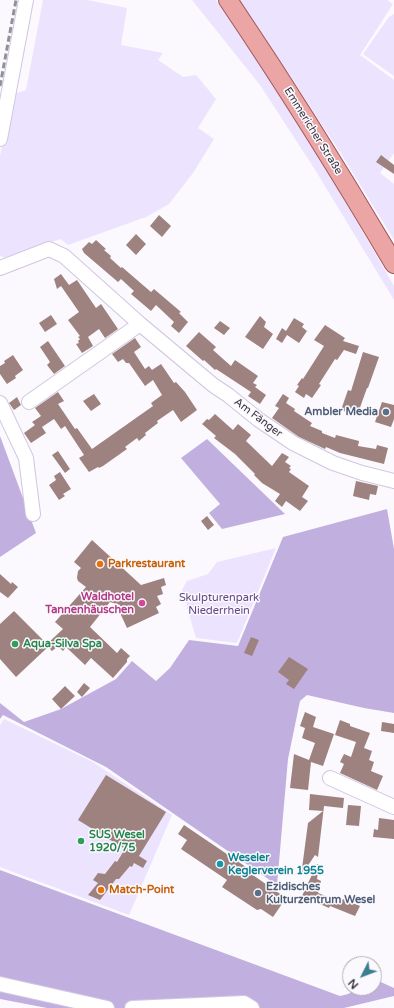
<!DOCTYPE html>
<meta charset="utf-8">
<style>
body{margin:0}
#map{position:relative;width:394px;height:1008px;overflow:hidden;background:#fbf9fe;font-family:"Varela Round",sans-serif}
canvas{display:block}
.north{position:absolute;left:342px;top:956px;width:40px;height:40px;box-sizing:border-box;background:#fbf9fe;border:1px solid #adaab1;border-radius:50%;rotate:228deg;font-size:11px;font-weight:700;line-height:16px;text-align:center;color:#37343d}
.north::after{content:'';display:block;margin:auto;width:14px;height:18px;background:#3b7f8f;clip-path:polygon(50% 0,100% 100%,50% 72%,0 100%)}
</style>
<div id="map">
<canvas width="394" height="1008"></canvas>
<div class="north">N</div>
</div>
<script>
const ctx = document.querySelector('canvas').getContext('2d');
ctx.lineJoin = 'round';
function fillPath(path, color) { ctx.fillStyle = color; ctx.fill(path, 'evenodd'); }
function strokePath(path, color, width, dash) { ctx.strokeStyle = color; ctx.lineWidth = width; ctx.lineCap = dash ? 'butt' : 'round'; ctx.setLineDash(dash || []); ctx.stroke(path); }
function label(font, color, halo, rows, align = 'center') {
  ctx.font = font + ' "Varela Round",sans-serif'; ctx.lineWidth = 3; ctx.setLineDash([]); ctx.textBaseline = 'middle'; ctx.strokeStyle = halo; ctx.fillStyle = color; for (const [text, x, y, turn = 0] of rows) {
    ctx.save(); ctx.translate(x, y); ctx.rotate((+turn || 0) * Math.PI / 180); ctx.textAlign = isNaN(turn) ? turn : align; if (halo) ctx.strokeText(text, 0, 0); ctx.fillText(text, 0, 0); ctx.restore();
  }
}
const green = new Path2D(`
 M 43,0 L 87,0 L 127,8 L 121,45 L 163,53 L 158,60 L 183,77 L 196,75 L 216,99 L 198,128 L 214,139 L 193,173 L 169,204 L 146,217 L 68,245 L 60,239 L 8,259 L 0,256 L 0,156 L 11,95 L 26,90 Z
 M 192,0 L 216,0 L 269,78 L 322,161 L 394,286 L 394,300 L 314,168 L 260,85 Z
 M 240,0 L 387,0 L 393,4 L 360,55 L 394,80 L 394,153 L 380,173 L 394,184 L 394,240 L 340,152 Z
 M 394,14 L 394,76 L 363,54 L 389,17 Z
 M 276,548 L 237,643 L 196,638 L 182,590 L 187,581 L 208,574 L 217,562 Z
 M 4,719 L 93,762 L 172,815 L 129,915 L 0,867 L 0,725 Z`);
const forest = new Path2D(`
 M 0,436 L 36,533 L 0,557 Z
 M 207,439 L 285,514 L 222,529 L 209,513 L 220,504 L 181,458 Z
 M 387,509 L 394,549 L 394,713 L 364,708 L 307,695 L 300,701 L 288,759 L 277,885 L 106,767 L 3,715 L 0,719 L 0,703 L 24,722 L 61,709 L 116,679 L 132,661 L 156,681 L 170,668 L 189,640 L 238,646 L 283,537 Z
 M 0,870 L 340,996 L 348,994 L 359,988 L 374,988 L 374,979 L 394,988 L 394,996 L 344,1008 L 47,1008 L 0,999 Z`);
const building = new Path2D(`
 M 381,155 L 394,165 L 394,174 L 376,162 Z
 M 159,215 L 171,226 L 162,237 L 150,226 Z
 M 136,234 L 146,244 L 136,255 L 126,245 Z
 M 96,240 L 106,249 L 104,250 L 111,256 L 110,258 L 121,268 L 122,267 L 151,292 L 154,289 L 181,312 L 179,313 L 188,322 L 179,333 L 171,326 L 174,322 L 156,305 L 151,311 L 131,294 L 134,291 L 121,279 L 118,282 L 84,253 L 82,249 L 89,242 L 92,244 Z
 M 61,274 L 69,285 L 77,280 L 96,308 L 101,304 L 118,329 L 105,338 L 99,329 L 88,337 L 93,346 L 82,353 L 76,344 L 79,343 L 78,341 L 80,339 L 78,337 L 80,336 L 68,320 L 79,312 L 61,286 L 57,289 L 54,279 Z
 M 51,315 L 57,324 L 45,332 L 39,323 Z
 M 260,316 L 266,322 L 264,327 L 273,334 L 263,349 L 245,337 Z
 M 294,318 L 304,324 L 302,327 L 307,331 L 299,343 L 287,335 L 282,343 L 276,339 L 282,328 L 286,331 Z
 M 220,321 L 230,328 L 224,335 L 214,328 Z
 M 325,325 L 345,338 L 343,341 L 359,346 L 356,354 L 344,350 L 337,360 L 335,359 L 319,384 L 321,385 L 312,398 L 306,394 L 304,398 L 295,392 L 299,386 L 297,385 L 302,378 L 303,379 L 324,346 L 314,340 Z
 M 199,332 L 216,347 L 213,350 L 231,366 L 235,360 L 258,376 L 253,383 L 257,385 L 255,387 L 266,395 L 260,404 L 248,396 L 251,392 L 216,369 L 215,370 L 204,360 L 203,361 L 186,346 Z
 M 135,338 L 141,347 L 134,352 L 145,369 L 149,366 L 152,370 L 161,364 L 174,383 L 176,382 L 185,392 L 197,410 L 181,422 L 173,410 L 157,421 L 158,423 L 145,433 L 146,435 L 139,441 L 137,438 L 125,447 L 127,449 L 103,466 L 99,468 L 98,467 L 89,472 L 79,458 L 84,455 L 65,426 L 61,429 L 54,419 L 42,427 L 46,433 L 31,443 L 24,433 L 35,425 L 32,422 L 41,416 L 35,408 L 58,392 L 64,401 L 58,404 L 75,429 L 77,428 L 92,449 L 153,406 L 151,403 L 162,395 L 153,380 L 145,386 L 129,363 L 126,363 L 123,359 L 118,362 L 112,354 Z
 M 48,341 L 65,366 L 54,374 L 47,365 L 50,362 L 40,347 Z
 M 363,352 L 379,357 L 368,388 L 367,388 L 357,416 L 341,410 L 348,390 L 351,391 Z
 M 13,355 L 23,370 L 15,376 L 16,378 L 7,384 L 0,374 L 0,366 L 5,363 L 4,361 Z
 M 94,394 L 101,404 L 91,411 L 83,401 Z
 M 283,394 L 289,398 L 286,403 L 295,409 L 294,411 L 312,423 L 310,426 L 322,431 L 322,433 L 335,438 L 336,435 L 359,441 L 358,446 L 376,449 L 377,445 L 388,448 L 384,464 L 340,453 L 326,447 L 325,449 L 299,437 L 272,418 L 279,408 L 275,406 Z
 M 17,397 L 21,405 L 14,410 L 9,403 Z
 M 382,402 L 394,405 L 394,419 L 391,427 L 375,422 Z
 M 215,414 L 233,430 L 238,424 L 251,435 L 246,441 L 272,466 L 282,453 L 289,457 L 285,462 L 291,466 L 289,468 L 291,469 L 289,472 L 309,486 L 302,497 L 308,501 L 300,511 L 286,501 L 282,507 L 275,501 L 280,494 L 262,483 L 254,475 L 255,474 L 235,454 L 214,438 L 216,436 L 202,424 L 207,419 L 209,420 Z
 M 58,451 L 70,469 L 65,473 L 52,455 Z
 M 60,472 L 71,489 L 63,494 L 65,496 L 59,500 L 49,485 L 56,480 L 54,476 Z
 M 356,481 L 378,486 L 376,495 L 370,494 L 369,500 L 353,496 Z
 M 207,516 L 214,525 L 208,530 L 201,521 Z
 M 92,540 L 141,585 L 164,578 L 166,585 L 161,587 L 163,594 L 157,596 L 161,604 L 156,607 L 159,613 L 127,628 L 121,615 L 120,605 L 110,602 L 90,627 L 117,653 L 121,648 L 130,656 L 127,659 L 127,662 L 113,678 L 91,658 L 85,665 L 66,647 L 63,651 L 58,646 L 52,651 L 48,647 L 16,677 L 0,659 L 0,624 L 14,611 L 47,644 L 63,629 L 55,622 L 86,587 L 78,581 L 77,578 L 78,571 L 81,568 L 74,562 Z
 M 0,574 L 11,584 L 12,582 L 18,587 L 8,598 L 0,592 Z
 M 251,637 L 259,640 L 252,656 L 244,653 Z
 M 289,657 L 308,669 L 294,689 L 286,684 L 289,680 L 278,672 Z
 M 84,683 L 90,688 L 82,697 L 77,692 Z
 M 65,686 L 75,696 L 61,709 L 52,699 Z
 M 305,712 L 316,717 L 313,727 L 334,734 L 323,766 L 311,762 L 308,790 L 290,788 L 294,754 L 309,760 L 315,743 L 302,738 L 305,728 L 300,726 Z
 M 340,720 L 350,724 L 350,726 L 370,733 L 364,748 L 372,751 L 369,760 L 374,762 L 371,771 L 383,776 L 377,790 L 340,773 L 344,764 L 340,762 L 344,754 L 351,757 L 356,742 L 335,735 Z
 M 382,722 L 394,724 L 394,733 L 381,731 Z
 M 106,775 L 166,812 L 139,856 L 147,861 L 143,868 L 134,863 L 132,867 L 130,866 L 119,879 L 116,879 L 100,900 L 88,895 L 98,883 L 93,880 L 98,873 L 105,874 L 115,861 L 117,862 L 125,849 L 78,820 Z
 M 310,794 L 344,798 L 343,808 L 324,806 L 318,857 L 315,855 L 301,876 L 308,823 L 323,811 L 309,810 Z
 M 348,805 L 361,806 L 359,826 L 346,825 Z
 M 379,818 L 394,820 L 394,839 L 373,837 L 374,829 L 378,830 Z
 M 184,825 L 249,869 L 247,871 L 286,898 L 273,917 L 261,909 L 257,910 L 222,887 L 227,880 L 181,849 L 187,840 L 178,834 Z
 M 317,864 L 319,865 L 317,879 L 321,881 L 318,893 L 341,902 L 343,899 L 360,906 L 355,916 L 330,906 L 329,908 L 302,896 Z`);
const minor = new Path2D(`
 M 0,139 L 26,0
 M 0,268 L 49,249 L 64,256 L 140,324 L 213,385 L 228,395 L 259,420 L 293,443 L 333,463 L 362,473 L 394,481
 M 29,402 L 140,324
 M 0,403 L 26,458 L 33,514
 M 330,778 L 394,807
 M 0,984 L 107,1008
 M 132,1008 L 244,1003 L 252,1008`);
const major = new Path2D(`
 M 228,0 C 286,86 341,174 394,264`);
const rail = new Path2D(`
 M 0,86 L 16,0`);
const markers = [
 [386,412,4,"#5c6f8a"],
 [100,564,4,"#e8710a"],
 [142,603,4,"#d1479c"],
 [15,644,4,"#2e9e5b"],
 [81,841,4,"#2e9e5b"],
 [220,864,4,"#0f9aa8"],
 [101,890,4,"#e8710a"],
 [258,893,4,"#5c6f8a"]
];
const streetNames = [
 ["Emmericher Straße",313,131,58],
 ["Am Fänger",258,418,37]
];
const serviceNames = [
 ["Ambler Media",378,412],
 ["Ezidisches",266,887,"left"],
 ["Kulturzentrum Wesel",266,900,"left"]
];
const foodNames = [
 ["Parkrestaurant",108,564],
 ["Match-Point",109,890]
];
const hotelNames = [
 ["Waldhotel",134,597],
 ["Tannenhäuschen",134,610]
];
const parkNames = [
 ["Skulpturenpark",219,598],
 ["Niederrhein",219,611]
];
const leisureNames = [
 ["Aqua-Silva Spa",23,644],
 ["SUS Wesel",89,835],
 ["1920/75",89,848]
];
const cultureNames = [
 ["Weseler",228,858],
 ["Keglerverein 1955",228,871]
];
fillPath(green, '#ece3fe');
fillPath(forest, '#c1b0df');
fillPath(building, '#9e827f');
strokePath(minor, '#d0c7e1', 16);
strokePath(major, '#a25659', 20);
strokePath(minor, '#fff', 14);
strokePath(major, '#eaa5a4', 18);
strokePath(rail, '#939198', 3, [6, 3]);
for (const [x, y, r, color] of markers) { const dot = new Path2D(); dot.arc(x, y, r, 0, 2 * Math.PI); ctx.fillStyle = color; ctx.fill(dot); strokePath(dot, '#fbf9fe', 1.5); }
label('11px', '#37343d', '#fbf9fe', streetNames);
label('bold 11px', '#4e5e75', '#fbf9fe', serviceNames, 'right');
label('bold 11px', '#c56008', '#fbf9fe', foodNames, 'left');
label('bold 11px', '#b23c85', '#fbf9fe', hotelNames, 'right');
label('11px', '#624885', '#fbf9fe', parkNames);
label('bold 11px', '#27864d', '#fbf9fe', leisureNames, 'left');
label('bold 11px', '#0d838f', '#fbf9fe', cultureNames, 'left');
</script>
